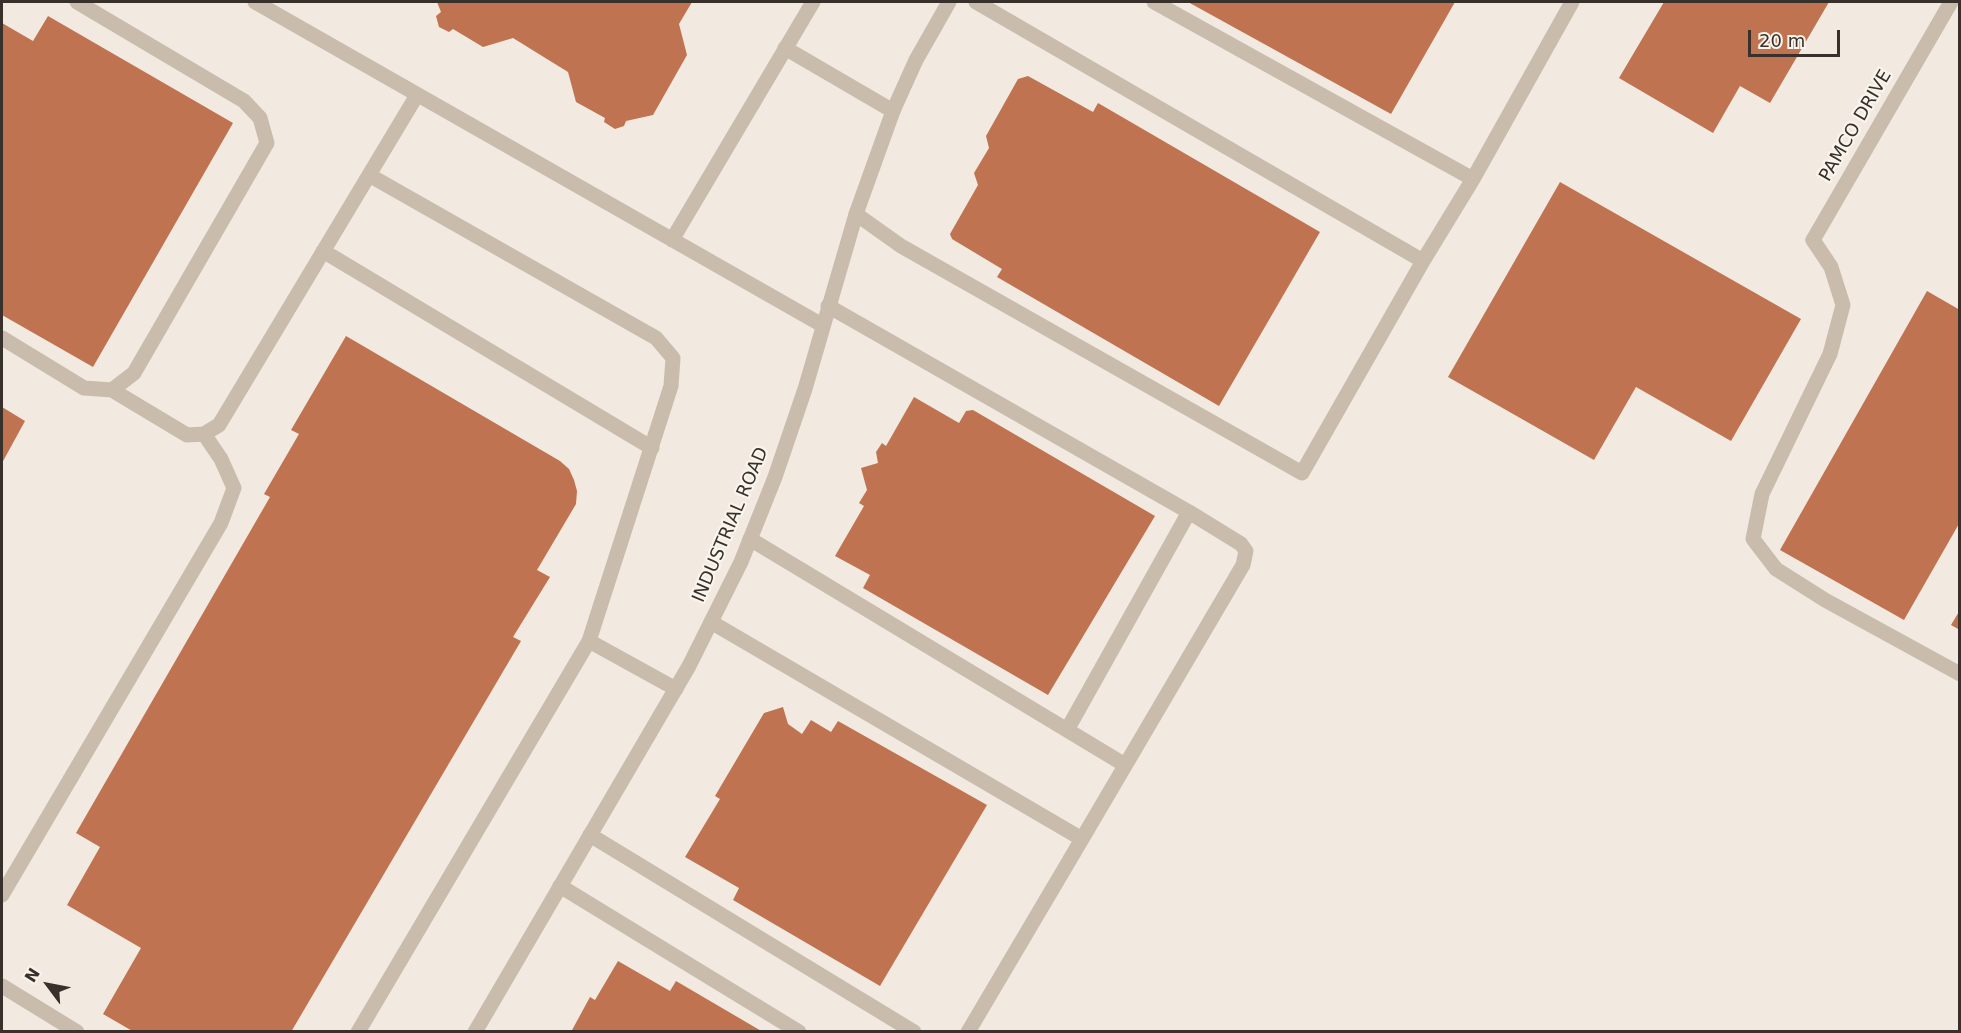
<!DOCTYPE html>
<style>
body{margin:0}
#map{position:relative;width:1961px;height:1033px;overflow:hidden;background:#f2eae0;font-family:"DejaVu Sans",sans-serif}
canvas{display:block}
.frame{position:absolute;inset:0;border:3px solid #38302b;pointer-events:none}
.north{position:absolute;left:18px;top:955px;width:60px;height:60px;-webkit-text-stroke:4px #f9f4ec;paint-order:stroke;rotate:302deg;font-size:16px;font-weight:700;line-height:24px;text-align:center;color:#38302b}
.north::after{content:'';display:block;margin:auto;width:21px;height:27px;background:#38302b;clip-path:polygon(50% 0,100% 100%,50% 72%,0 100%)}
.scale{position:absolute;left:1748px;top:30px;width:92px;height:27px;box-sizing:border-box;border:3px solid #38302b;border-top:0;padding-left:8px;font-size:18px;line-height:21px;white-space:nowrap;color:#38302b;-webkit-text-stroke:4px #f9f4ec;paint-order:stroke}
</style>
<div id="map">
<canvas width="1961" height="1033"></canvas>
<div class="frame"></div>
<div class="north">N</div>
<div class="scale">20 m</div>
</div>
<script>
const ctx = document.querySelector('canvas').getContext('2d');
ctx.lineJoin = 'round';
function fillPath(path, color) { ctx.fillStyle = color; ctx.fill(path, 'evenodd'); }
function strokePath(path, color, width, dash) { ctx.strokeStyle = color; ctx.lineWidth = width; ctx.lineCap = dash ? 'butt' : 'round'; ctx.setLineDash(dash || []); ctx.stroke(path); }
function label(font, color, halo, rows, align = 'center') {
  ctx.font = font + ' "DejaVu Sans",sans-serif'; ctx.lineWidth = 4.5; ctx.setLineDash([]); ctx.textBaseline = 'middle'; ctx.strokeStyle = halo; ctx.fillStyle = color; for (const [text, x, y, turn = 0] of rows) {
    ctx.save(); ctx.translate(x, y); ctx.rotate((+turn || 0) * Math.PI / 180); ctx.textAlign = isNaN(turn) ? turn : align; if (halo) ctx.strokeText(text, 0, 0); ctx.fillText(text, 0, 0); ctx.restore();
  }
}
const building = new Path2D(`
 M 437,2 L 692,2 L 679,24 L 687,55 L 653,115 L 626,121 L 624,126 L 615,129 L 604,122 L 605,118 L 576,102 L 568,72 L 513,38 L 483,47 L 453,29 L 449,32 L 439,27 L 436,16 L 441,12 Z
 M 1188,2 L 1455,2 L 1391,114 Z
 M 1664,2 L 1829,2 L 1770,103 L 1740,86 L 1713,133 L 1619,78 Z
 M 48,16 L 233,123 L 93,367 L 2,315 L 2,23 L 33,41 Z
 M 1028,76 L 1093,112 L 1098,103 L 1320,232 L 1219,406 L 997,277 L 1002,269 L 952,239 L 950,234 L 978,185 L 974,173 L 989,148 L 986,136 L 1018,79 Z
 M 1560,182 L 1801,319 L 1731,441 L 1636,387 L 1594,460 L 1448,377 Z
 M 1927,291 L 1960,310 L 1960,522 L 1904,620 L 1780,550 Z
 M 346,336 L 560,461 L 569,469 L 574,480 L 577,491 L 576,504 L 537,570 L 550,577 L 513,637 L 521,641 L 291,1032 L 134,1032 L 103,1014 L 141,948 L 67,905 L 100,847 L 76,833 L 270,497 L 264,494 L 299,434 L 291,430 Z
 M 914,397 L 959,423 L 966,411 L 973,410 L 1155,516 L 1048,695 L 863,588 L 870,575 L 835,556 L 864,506 L 859,503 L 867,490 L 861,468 L 878,463 L 876,452 L 882,443 L 886,446 Z
 M 2,407 L 25,421 L 2,463 Z
 M 1960,610 L 1960,630 L 1951,625 Z
 M 783,707 L 788,724 L 802,734 L 811,720 L 831,732 L 838,721 L 987,805 L 880,986 L 733,900 L 739,888 L 685,857 L 720,799 L 715,796 L 764,713 Z
 M 618,961 L 670,991 L 676,981 L 763,1032 L 571,1032 L 590,997 L 595,1000 Z`);
const lane = new Path2D(`
 M 255,2 L 822,325
 M 1154,2 L 1473,179 L 1423,261
 M 785,48 L 893,111
 M 1473,179 L 1572,2
 M 856,214 L 901,246 L 1302,473 L 1423,261 L 976,2
 M 672,240 L 813,2
 M 1813,240 L 1831,267 L 1843,305 L 1830,354 L 1762,494 L 1753,539 L 1776,569 L 1825,600 L 1960,674
 M 323,251 L 652,448
 M 2,338 L 84,388 L 112,390 L 134,373 L 267,143 L 260,118 L 244,101 L 77,2
 M 112,390 L 187,435 L 204,434 L 219,425 L 417,95
 M 750,539 L 1067,730 L 1189,512 L 828,306
 M 711,622 L 1082,839 L 968,1032
 M 589,641 L 676,689
 M 1067,730 L 1125,765
 M 590,835 L 914,1032
 M 1082,839 L 1243,565 L 1246,551 L 1241,544 L 1189,512
 M 560,886 L 799,1032
 M 2,895 L 221,523 L 234,488 L 221,459 L 204,434
 M 2,986 L 77,1032
 M 358,1032 L 589,641 L 671,386 L 673,358 L 656,338 L 369,175`);
const street = new Path2D(`
 M 1813,240 L 1951,2
 M 475,1032 L 689,666 L 741,562 L 775,477 L 805,389 L 856,214 L 893,111 L 916,60 L 949,2`);
const streetNames = [
 ["PAMCO DRIVE",1856,126,-60],
 ["INDUSTRIAL ROAD",731,525,-67]
];
fillPath(building, '#bf7351');
strokePath(lane, '#c9bcac', 15);
strokePath(street, '#c9bcac', 15);
label('18px', '#38302b', '#f9f4ec', streetNames);
</script>
